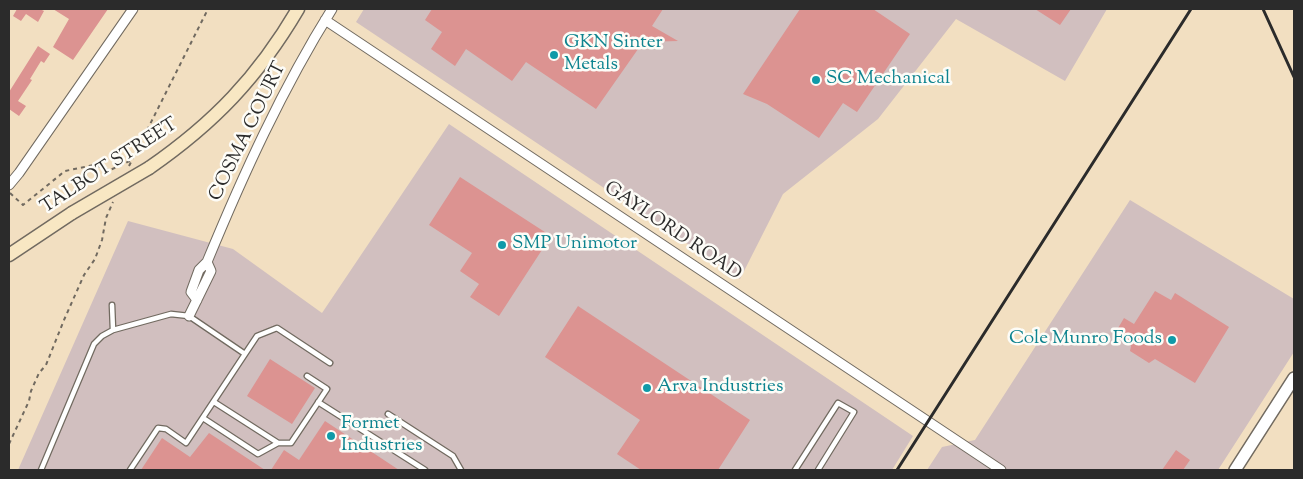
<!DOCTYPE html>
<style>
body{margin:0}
#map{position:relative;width:1303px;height:479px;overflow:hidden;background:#f2dfc1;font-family:"Sorts Mill Goudy",serif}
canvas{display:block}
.frame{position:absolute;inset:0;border:10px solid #2b2b2b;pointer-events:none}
</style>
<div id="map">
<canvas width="1303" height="479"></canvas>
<div class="frame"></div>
</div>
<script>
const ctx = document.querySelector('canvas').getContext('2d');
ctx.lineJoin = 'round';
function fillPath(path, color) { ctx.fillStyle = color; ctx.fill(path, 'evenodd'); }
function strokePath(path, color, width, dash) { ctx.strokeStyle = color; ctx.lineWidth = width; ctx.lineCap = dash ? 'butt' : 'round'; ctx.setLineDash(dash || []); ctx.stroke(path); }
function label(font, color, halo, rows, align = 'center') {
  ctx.font = font + ' "Sorts Mill Goudy",serif'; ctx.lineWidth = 5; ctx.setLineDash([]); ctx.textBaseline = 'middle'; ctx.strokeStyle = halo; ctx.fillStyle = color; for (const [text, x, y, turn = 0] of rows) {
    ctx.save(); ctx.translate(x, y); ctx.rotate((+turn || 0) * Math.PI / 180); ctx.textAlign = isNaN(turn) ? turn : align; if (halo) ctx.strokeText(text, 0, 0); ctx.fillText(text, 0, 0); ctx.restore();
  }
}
const industrial = new Path2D(`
 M 364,9 L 1107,9 L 1065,81 L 956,19 L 878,119 L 783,194 L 740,279 L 356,22 Z
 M 449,124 L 913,436 L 892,470 L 18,470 L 128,221 L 233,249 L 322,313 Z
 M 1130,200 L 1294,299 L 1294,352 L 1218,470 L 927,470 L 942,447 L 975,440 Z`);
const building = new Path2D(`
 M 17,9 L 40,9 L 44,11 L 38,22 L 26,14 L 21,21 L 13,16 Z
 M 53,9 L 108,9 L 73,60 L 53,47 L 69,19 Z
 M 432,9 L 663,9 L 652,26 L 678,41 L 643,42 L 596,109 L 526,62 L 512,81 L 466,49 L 455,66 L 431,49 L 442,32 L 425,20 Z
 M 800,9 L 873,9 L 910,34 L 857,112 L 843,103 L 819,138 L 767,104 L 743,94 Z
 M 1035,9 L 1071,9 L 1060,25 Z
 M 38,46 L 50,54 L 44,63 L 41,61 L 30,79 L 32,80 L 18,101 L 26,106 L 19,116 L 9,109 L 9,92 Z
 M 460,177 L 551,236 L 499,316 L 470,297 L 479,284 L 460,271 L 472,253 L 429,225 Z
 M 1155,291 L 1171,300 L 1175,293 L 1229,327 L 1195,383 L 1155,359 L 1149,363 L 1130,351 L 1131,346 L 1114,335 L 1124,318 L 1134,324 Z
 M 578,306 L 750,420 L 718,470 L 641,470 L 617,454 L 640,420 L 545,357 Z
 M 270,359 L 315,388 L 292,424 L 247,396 Z
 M 325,421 L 399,470 L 271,470 L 284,450 L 299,460 Z
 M 209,433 L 265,470 L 141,470 L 162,438 L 190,457 Z
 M 1176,450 L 1190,460 L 1183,470 L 1162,470 Z`);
const path = new Path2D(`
 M 129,166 L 208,9
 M 10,193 L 23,205 L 65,171 L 94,165 L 110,170 L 132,160
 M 9,444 L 29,401 L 31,391 L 39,373 L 46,365 L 64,320 L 84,275 L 95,259 L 102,240 L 106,218 L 113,202`);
const service = new Path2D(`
 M 112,305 L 113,330
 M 245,354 L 257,336 L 277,328 L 330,363
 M 214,402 L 278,443 L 291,443 L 327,389 L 307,376
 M 318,402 L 425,470
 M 388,414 L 453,456 L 461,470
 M 203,418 L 258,454 L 278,443
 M 41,470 L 94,344 L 102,336 L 113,330 L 171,314 L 189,316 L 245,354 L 186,443 L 166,429 L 158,428 L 130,470
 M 795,470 L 838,403 L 854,412 L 818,470`);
const minor = new Path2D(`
 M 325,20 L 1001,470
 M 9,185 L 19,173 L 133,9
 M 197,300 L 191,292 L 199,270 L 207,262 C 243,175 282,89 332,9
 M 189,316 L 211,271 L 207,262`);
const tertiary = new Path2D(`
 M 1235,470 L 1294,378`);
const secondary = new Path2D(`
 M 149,168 C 214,123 258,77 298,9
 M 9,255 L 72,213`);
const rail = new Path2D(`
 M 1263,9 L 1294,77
 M 897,470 L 1191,9`);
const secondaryBridge = new Path2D(`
 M 72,213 L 149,168`);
const markers = [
 [554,55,5,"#0f9aa8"],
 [816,80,5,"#0f9aa8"],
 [502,245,5,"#0f9aa8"],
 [1172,340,5,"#0f9aa8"],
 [647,388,5,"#0f9aa8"],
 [331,436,5,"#0f9aa8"]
];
const cultureNames = [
 ["GKN Sinter",564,44],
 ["Metals",564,66],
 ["SC Mechanical",826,80],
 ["SMP Unimotor",512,245],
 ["Cole Munro Foods",1162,340,"right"],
 ["Arva Industries",657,388],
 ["Formet",341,425],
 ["Industries",341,447]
];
const streetNames = [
 ["COSMA COURT",249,132,-64],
 ["TALBOT STREET",110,167,-33],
 ["GAYLORD ROAD",672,232,34]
];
fillPath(industrial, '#d1bfbf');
fillPath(building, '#dc9391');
strokePath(service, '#716a60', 7);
strokePath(minor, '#716a60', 11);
strokePath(tertiary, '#716a60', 14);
strokePath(secondary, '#716a60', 15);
strokePath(path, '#716a60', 2, [4, 4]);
strokePath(service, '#fff', 4.5);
strokePath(minor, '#fff', 9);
strokePath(tertiary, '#fff', 11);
strokePath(secondary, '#f8e7c3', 12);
strokePath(rail, '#2b2b2b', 3);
strokePath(secondaryBridge, '#716a60', 15, []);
strokePath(secondaryBridge, '#f8e7c3', 12);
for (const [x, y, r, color] of markers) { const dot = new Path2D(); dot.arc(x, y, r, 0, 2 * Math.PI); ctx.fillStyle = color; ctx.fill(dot); strokePath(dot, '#fdfcf7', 2); }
label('19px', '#0d838f', '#fdfcf7', cultureNames, 'left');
label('19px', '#2b2b2b', '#fdfcf7', streetNames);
</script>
